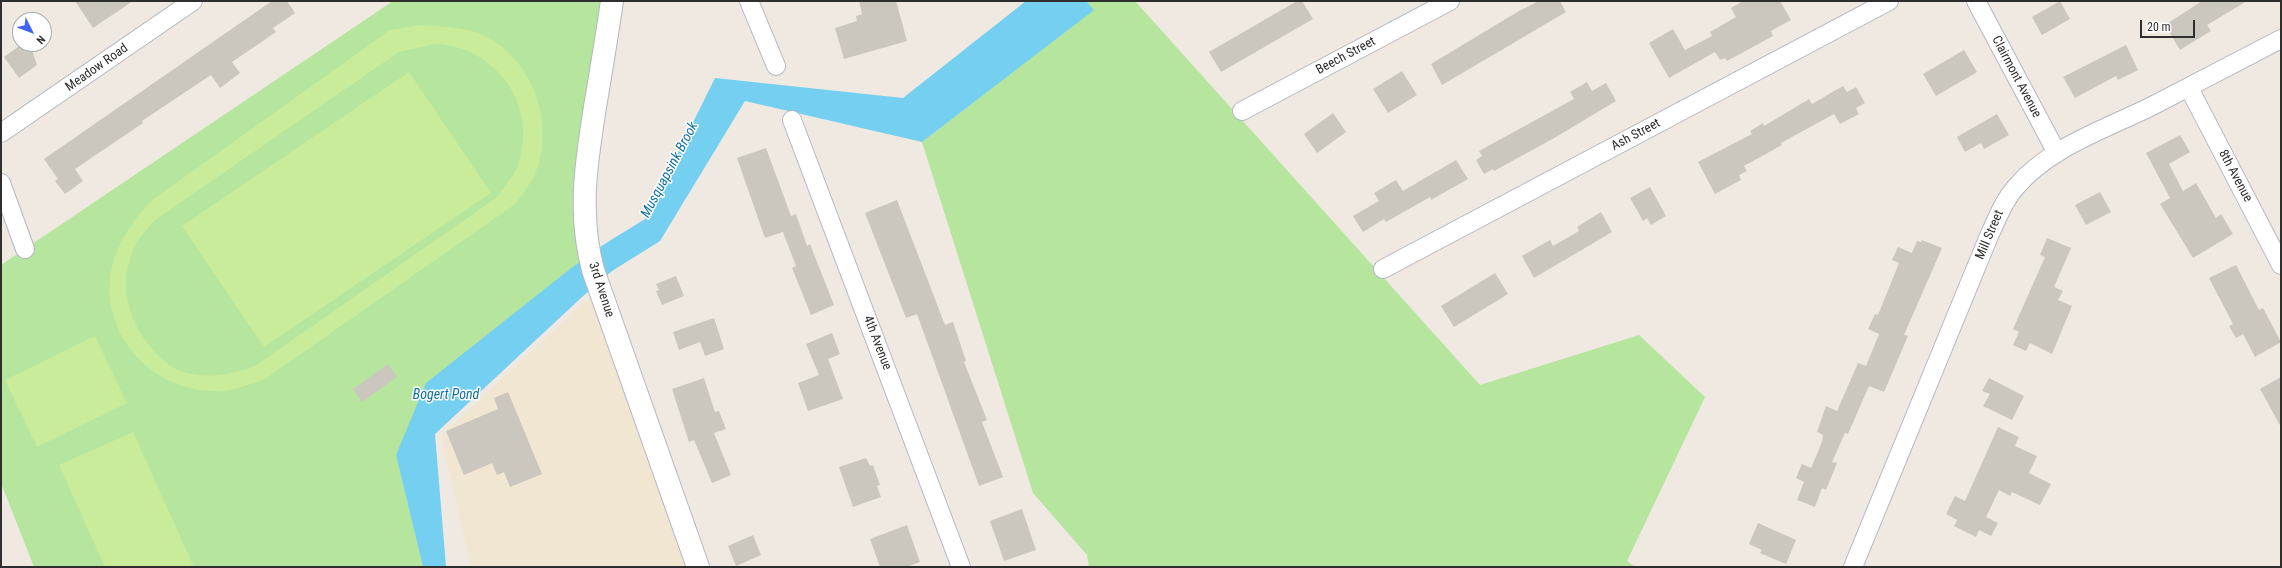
<!DOCTYPE html>
<style>
body{margin:0}
#map{position:relative;width:2282px;height:568px;overflow:hidden;background:#efe9e1;font-family:"Roboto Condensed",sans-serif}
canvas{display:block}
.frame{position:absolute;inset:0;border:2px solid #2e2e2e;pointer-events:none}
.north{position:absolute;left:12px;top:12px;width:40px;height:40px;box-sizing:border-box;background:#fff;border:1px solid #ababab;border-radius:50%;rotate:132deg;font-size:11px;font-weight:700;line-height:16px;text-align:center;color:#2e2e2e}
.north::after{content:'';display:block;margin:auto;width:14px;height:18px;background:#4264fb;clip-path:polygon(50% 0,100% 100%,50% 72%,0 100%)}
.scale{position:absolute;left:2140px;top:20px;width:55px;height:18px;box-sizing:border-box;border:2px solid #2e2e2e;border-top:0;padding-left:5px;font-size:12px;line-height:14px;white-space:nowrap;color:#2e2e2e;-webkit-text-stroke:3px #fff;paint-order:stroke}
</style>
<div id="map">
<canvas width="2282" height="568"></canvas>
<div class="frame"></div>
<div class="north">N</div>
<div class="scale">20 m</div>
</div>
<script>
const ctx = document.querySelector('canvas').getContext('2d');
ctx.lineJoin = 'round';
function fillPath(path, color) { ctx.fillStyle = color; ctx.fill(path, 'evenodd'); }
function strokePath(path, color, width, dash) { ctx.strokeStyle = color; ctx.lineWidth = width; ctx.lineCap = dash ? 'butt' : 'round'; ctx.setLineDash(dash || []); ctx.stroke(path); }
function label(font, color, halo, rows, align = 'center') {
  ctx.font = font + ' "Roboto Condensed",sans-serif'; ctx.lineWidth = 3; ctx.setLineDash([]); ctx.textBaseline = 'middle'; ctx.strokeStyle = halo; ctx.fillStyle = color; for (const [text, x, y, turn = 0] of rows) {
    ctx.save(); ctx.translate(x, y); ctx.rotate((+turn || 0) * Math.PI / 180); ctx.textAlign = isNaN(turn) ? turn : align; if (halo) ctx.strokeText(text, 0, 0); ctx.fillText(text, 0, 0); ctx.restore();
  }
}
const education = new Path2D(`
 M 599,288 L 698,567 L 471,567 L 441,436 Z`);
const green = new Path2D(`
 M 393,1 L 612,1 L 589,254 L 554,283 L 396,454 L 423,567 L 34,567 L 1,483 L 1,265 Z
 M 1086,1 L 1135,1 L 1480,385 L 1639,335 L 1705,397 L 1627,561 L 1635,567 L 1089,567 L 1087,555 L 1033,493 L 922,142 L 1093,10 Z`);
const pitch = new Path2D(`
 M 420,25 C 441,27 463,26 483,35 C 530,57 554,118 538,166 C 533,181 524,193 514,205 L 265,379 C 248,385 230,392 212,391 C 151,390 100,333 111,272 C 115,246 133,220 151,201 L 390,30 ZM 435,44 C 494,46 536,102 520,159 C 516,174 505,186 496,198 L 255,366 C 231,375 208,379 183,372 C 173,369 165,362 158,355 C 129,327 116,284 135,246 C 140,236 148,228 155,220 L 399,52 Z
 M 409,72 L 491,193 L 264,347 L 182,226 Z
 M 95,336 L 127,403 L 37,447 L 5,380 Z
 M 133,432 L 194,567 L 105,567 L 59,465 Z`);
const water = new Path2D(`
 M 1026,1 L 1086,1 L 1094,10 L 922,142 L 745,101 L 660,241 L 612,271 L 582,297 L 435,434 L 446,567 L 423,567 L 396,455 L 426,383 L 570,269 L 603,245 L 645,219 L 715,78 L 903,98 Z`);
const building = new Path2D(`
 M 75,1 L 133,1 L 93,28 Z
 M 272,1 L 287,1 L 295,13 L 273,28 L 276,32 L 232,62 L 240,73 L 220,88 L 211,75 L 142,121 L 143,123 L 75,169 L 83,181 L 65,194 L 55,181 L 58,179 L 44,159 Z
 M 859,1 L 896,1 L 907,41 L 844,59 L 835,28 L 857,21 L 856,16 L 862,14 Z
 M 1297,1 L 1302,1 L 1313,19 L 1221,72 L 1209,52 Z
 M 1539,1 L 1560,1 L 1566,12 L 1442,85 L 1431,64 L 1519,11 Z
 M 1743,1 L 1780,1 L 1791,20 L 1771,31 L 1773,36 L 1727,61 L 1725,58 L 1720,60 L 1715,52 L 1669,78 L 1649,43 L 1673,29 L 1685,50 L 1712,36 L 1710,32 L 1736,17 L 1731,8 Z
 M 2060,1 L 2070,19 L 2042,35 L 2032,17 Z
 M 2202,1 L 2247,1 L 2207,25 L 2211,31 L 2180,50 L 2165,25 Z
 M 22,44 L 30,44 L 37,65 L 19,78 L 4,57 Z
 M 2126,45 L 2138,70 L 2118,80 L 2116,76 L 2075,98 L 2063,77 Z
 M 1964,50 L 1977,72 L 1936,96 L 1923,74 Z
 M 1402,71 L 1417,95 L 1388,113 L 1373,89 Z
 M 1587,82 L 1592,91 L 1606,83 L 1616,101 L 1556,137 L 1494,171 L 1493,169 L 1484,174 L 1476,160 L 1482,156 L 1479,151 L 1574,99 L 1570,92 Z
 M 1843,86 L 1847,92 L 1856,87 L 1865,103 L 1856,108 L 1859,114 L 1840,124 L 1834,114 L 1781,143 L 1782,145 L 1744,166 L 1747,171 L 1739,175 L 1741,180 L 1715,194 L 1698,162 L 1752,134 L 1750,131 L 1763,123 L 1764,126 L 1809,99 L 1812,104 Z
 M 1333,113 L 1346,132 L 1317,153 L 1304,134 Z
 M 1997,114 L 2009,135 L 1984,149 L 1981,143 L 1965,152 L 1957,137 Z
 M 2180,135 L 2190,152 L 2169,164 L 2183,191 L 2196,183 L 2216,218 L 2221,214 L 2233,234 L 2193,258 L 2160,204 L 2170,198 L 2146,153 Z
 M 766,148 L 791,216 L 796,214 L 807,246 L 810,244 L 834,305 L 811,315 L 792,268 L 796,266 L 783,232 L 765,238 L 737,158 Z
 M 1456,160 L 1468,179 L 1431,200 L 1430,197 L 1386,222 L 1384,219 L 1363,232 L 1353,216 L 1379,201 L 1374,193 L 1396,180 L 1403,191 Z
 M 1650,187 L 1666,216 L 1651,225 L 1647,218 L 1643,221 L 1630,198 Z
 M 2100,192 L 2111,212 L 2086,225 L 2075,205 Z
 M 897,200 L 945,325 L 953,322 L 966,361 L 964,362 L 987,420 L 982,422 L 1003,477 L 979,486 L 917,314 L 906,318 L 865,213 Z
 M 1601,212 L 1612,232 L 1534,278 L 1522,256 L 1550,240 L 1553,246 L 1579,231 L 1577,227 Z
 M 2047,238 L 2071,248 L 2054,287 L 2063,291 L 2058,300 L 2072,306 L 2052,354 L 2030,343 L 2026,351 L 2013,345 L 2019,332 L 2013,329 L 2045,257 L 2040,255 Z
 M 1922,240 L 1942,248 L 1904,335 L 1908,336 L 1884,392 L 1869,386 L 1848,434 L 1845,433 L 1832,462 L 1837,463 L 1826,490 L 1822,488 L 1815,507 L 1797,500 L 1804,482 L 1796,478 L 1802,464 L 1811,468 L 1822,442 L 1823,435 L 1817,432 L 1826,406 L 1837,411 L 1858,363 L 1866,366 L 1879,334 L 1868,329 L 1875,314 L 1878,315 L 1899,263 L 1892,260 L 1898,247 L 1912,253 L 1917,241 L 1921,242 Z
 M 2236,265 L 2259,310 L 2263,308 L 2281,342 L 2255,357 L 2243,334 L 2236,338 L 2229,326 L 2233,324 L 2209,278 Z
 M 1495,273 L 1508,294 L 1454,327 L 1441,306 Z
 M 676,276 L 684,296 L 662,305 L 656,291 L 659,290 L 656,284 Z
 M 714,318 L 724,349 L 705,356 L 700,342 L 679,350 L 673,332 Z
 M 832,333 L 840,354 L 828,359 L 843,399 L 808,411 L 798,383 L 819,375 L 806,344 Z
 M 388,364 L 397,377 L 362,402 L 353,389 Z
 M 2281,377 L 2281,427 L 2260,389 Z
 M 704,378 L 715,412 L 719,411 L 726,429 L 714,433 L 731,475 L 712,483 L 694,440 L 689,442 L 672,389 Z
 M 1989,378 L 2024,396 L 2012,420 L 1983,406 L 1990,394 L 1982,391 Z
 M 508,392 L 542,474 L 510,487 L 504,472 L 497,475 L 492,463 L 464,475 L 446,431 L 498,409 L 494,398 Z
 M 1998,427 L 2019,437 L 2015,446 L 2037,456 L 2029,473 L 2051,484 L 2040,505 L 2012,492 L 2010,496 L 1999,490 L 1986,517 L 1998,523 L 1991,536 L 1979,530 L 1976,537 L 1954,526 L 1957,520 L 1946,514 L 1955,496 L 1965,501 Z
 M 866,458 L 870,466 L 873,465 L 880,485 L 877,486 L 881,497 L 853,507 L 839,467 Z
 M 1022,509 L 1036,550 L 1004,561 L 990,521 Z
 M 1758,523 L 1796,540 L 1786,564 L 1760,553 L 1762,550 L 1749,544 Z
 M 907,525 L 920,562 L 907,567 L 880,567 L 870,539 Z
 M 753,535 L 761,555 L 736,566 L 728,546 Z`);
const street = new Path2D(`
 M 749,1 L 776,66
 M 1976,1 L 2057,153
 M 2189,88 L 2281,265
 M 1242,111 L 1450,1
 M 792,120 L 961,567
 M 1,133 L 193,1
 M 1,183 L 25,249
 M 1383,269 L 1889,1
 M 1853,567 L 1989,236 C 1997,219 2003,202 2015,188 C 2049,147 2106,129 2152,106 C 2195,84 2238,61 2281,39`);
const secondary = new Path2D(`
 M 612,1 C 607,36 601,71 595,107 C 586,164 578,213 593,270 L 698,567`);
const streetNames = [
 ["Beech Street",1346,56,-28],
 ["Meadow Road",97,68,-35],
 ["Clairmont Avenue",2016,77,62],
 ["Ash Street",1636,135,-28],
 ["8th Avenue",2235,176,62],
 ["Mill Street",1990,235,-67],
 ["3rd Avenue",601,290,72],
 ["4th Avenue",877,343,69]
];
const waterNames = [
 ["Musquapsink Brook",670,170,-62],
 ["Bogert Pond",446,395]
];
fillPath(education, '#f0e6d1');
fillPath(green, '#b6e59e');
fillPath(pitch, '#c9ec9a');
fillPath(water, '#75cff0');
fillPath(building, '#cbc7bf');
strokePath(street, '#b4b7c1', 20);
strokePath(secondary, '#b4b7c1', 24);
strokePath(street, '#fff', 18);
strokePath(secondary, '#fff', 22);
label('13px', '#2e2e2e', '#fff', streetNames);
label('italic 14px', '#0d6fa3', '#fff', waterNames);
</script>
